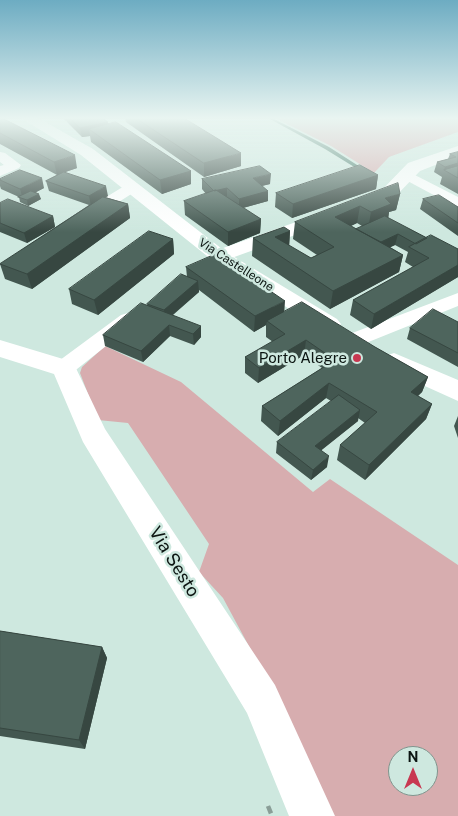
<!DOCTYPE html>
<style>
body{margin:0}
#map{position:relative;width:458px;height:816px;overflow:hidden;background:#cee8df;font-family:"Public Sans",sans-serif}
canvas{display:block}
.north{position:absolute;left:388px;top:746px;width:50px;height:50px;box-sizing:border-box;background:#cee8df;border:1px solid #80948d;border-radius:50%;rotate:0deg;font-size:14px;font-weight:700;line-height:20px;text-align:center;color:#0c1512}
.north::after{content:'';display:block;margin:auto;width:18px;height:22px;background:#c83851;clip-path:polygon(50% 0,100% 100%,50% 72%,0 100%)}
</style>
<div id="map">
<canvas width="458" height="816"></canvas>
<div class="north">N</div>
</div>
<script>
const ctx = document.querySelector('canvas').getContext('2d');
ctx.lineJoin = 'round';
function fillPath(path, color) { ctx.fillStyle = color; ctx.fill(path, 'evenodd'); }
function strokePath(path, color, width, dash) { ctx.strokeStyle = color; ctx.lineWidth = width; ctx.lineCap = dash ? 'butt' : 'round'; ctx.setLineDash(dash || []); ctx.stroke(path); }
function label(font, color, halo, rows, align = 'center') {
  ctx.font = font + ' "Public Sans",sans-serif'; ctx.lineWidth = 5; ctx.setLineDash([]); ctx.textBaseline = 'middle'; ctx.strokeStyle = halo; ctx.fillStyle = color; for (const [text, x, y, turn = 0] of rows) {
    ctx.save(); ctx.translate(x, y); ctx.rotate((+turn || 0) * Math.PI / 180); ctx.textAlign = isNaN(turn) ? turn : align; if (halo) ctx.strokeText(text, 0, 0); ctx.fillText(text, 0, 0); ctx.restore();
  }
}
const green = new Path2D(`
 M 275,118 L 458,118 L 458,132 L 389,157 L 374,173 L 331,146 Z
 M 105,346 L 181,382 L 313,492 L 330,479 L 458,565 L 458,816 L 326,816 L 280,704 L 223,598 L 199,572 L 209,544 L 128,423 L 98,420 L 80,373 L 82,367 ZM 398,756 L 428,756 L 428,786 L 398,786 Z`);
const stream = new Path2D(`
 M 268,118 L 272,118 L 329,147 L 368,172 L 364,173 L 325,149 Z`);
const path = new Path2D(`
 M 268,806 L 272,816`);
const minor = new Path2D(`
 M 0,152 L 5,153 L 21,165 L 19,168 L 0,176 L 0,166 L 4,165 L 0,162 Z
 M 407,171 L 458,197 L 458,208 L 402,178 L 400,175 L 402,172 Z
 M 131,183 L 136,185 L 139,188 L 136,191 L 92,219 L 80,219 L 78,216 L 80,213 L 126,185 Z
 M 458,293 L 458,306 L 361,345 L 354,347 L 347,345 L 343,340 L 347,335 Z
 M 128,313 L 135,315 L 138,319 L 135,323 L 72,373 L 64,376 L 56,373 L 53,368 L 56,363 L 121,315 Z`);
const tertiary = new Path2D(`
 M 458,146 L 458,156 L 420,171 L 392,200 L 226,260 L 219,262 L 212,260 L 209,256 L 212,252 L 380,192 L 408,163 Z
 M 0,340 L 73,362 L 105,429 L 275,685 L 335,816 L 289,816 L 247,713 L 83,442 L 54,374 L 0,357 Z`);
const secondary = new Path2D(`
 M 21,118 L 38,118 L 93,149 L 226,252 L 337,319 L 341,324 L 337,329 L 329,331 L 321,329 L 212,260 L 81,155 Z
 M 394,353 L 458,380 L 458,401 L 385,368 L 381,362 L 385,356 Z`);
const wall = new Path2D(`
 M 0,118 L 77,168 L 65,172 L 108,196 L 105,197 L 128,204 L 130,218 L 32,289 L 5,279 L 0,264 L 89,205 L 49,191 L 46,181 L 57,175 L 0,144 Z
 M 63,118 L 102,118 L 108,125 L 191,171 L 191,184 L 162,194 L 91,142 L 90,136 L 82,137 Z
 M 125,118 L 184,118 L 241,166 L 204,177 L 126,122 Z
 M 458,152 L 458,194 L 440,184 L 442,177 L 434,172 L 437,162 L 448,159 L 450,154 Z
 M 378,175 L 376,189 L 292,218 L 275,207 L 276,193 Z
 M 0,179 L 44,188 L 36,192 L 41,199 L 28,206 L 20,202 L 19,197 L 1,189 L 0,186 Z
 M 202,179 L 270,184 L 262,186 L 268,201 L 243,208 L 261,219 L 260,233 L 228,246 L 185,215 L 184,201 L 206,194 L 202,189 Z
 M 400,194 L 396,210 L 389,212 L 388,218 L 427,238 L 458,249 L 458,277 L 371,329 L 350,315 L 353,300 L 413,267 L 405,262 L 408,252 L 395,245 L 390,247 L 403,255 L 399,272 L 330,309 L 252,256 L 253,238 L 290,231 L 289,246 L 311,258 L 317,255 L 293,239 L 295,222 ZM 357,223 L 362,226 L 356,229 L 351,226 Z
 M 423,199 L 458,207 L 458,236 L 420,209 Z
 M 0,203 L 53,216 L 55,227 L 27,243 L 0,232 Z
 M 173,239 L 174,254 L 98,315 L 72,304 L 69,289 Z
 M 186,267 L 284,312 L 375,347 L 428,377 L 422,392 L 418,396 L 432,404 L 426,419 L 365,480 L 337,460 L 340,445 L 365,423 L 358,418 L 358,421 L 321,450 L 327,467 L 311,480 L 276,453 L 277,442 L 331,401 L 326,398 L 278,436 L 261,421 L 262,406 L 322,368 L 304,355 L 258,383 L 245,373 L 245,357 L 273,342 L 266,337 L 266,325 L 254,332 L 199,290 L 199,292 L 173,315 L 201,337 L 194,345 L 170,336 L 143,362 L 105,346 L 103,335 L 148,305 L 147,304 L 187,277 Z
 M 458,322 L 458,367 L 407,339 L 410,328 Z
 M 458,416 L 458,438 L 454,426 Z
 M 0,631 L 102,647 L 107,658 L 85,749 L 0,736 Z`);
const shadedWall = new Path2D(`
 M 108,122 L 109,132 L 89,129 L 90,136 L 82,137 L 80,128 Z
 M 241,153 L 241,166 L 204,177 L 204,163 Z
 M 75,155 L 77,168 L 57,175 L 54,162 Z
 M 458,163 L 458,172 L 444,170 L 445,167 Z
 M 191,171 L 191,184 L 162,194 L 160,180 Z
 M 271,174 L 270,184 L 252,188 L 253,178 Z
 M 378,175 L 376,189 L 292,218 L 293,204 Z
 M 42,178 L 44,188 L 23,199 L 20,189 Z
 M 106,186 L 108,196 L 91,206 L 89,196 Z
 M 227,188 L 227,198 L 214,191 Z
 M 268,191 L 268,201 L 239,209 L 239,199 Z
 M 39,194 L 41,199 L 28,206 L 27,200 Z
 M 400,194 L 396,210 L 389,212 L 388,220 L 368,229 L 371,212 L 385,198 Z
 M 128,204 L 130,218 L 32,289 L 27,274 Z
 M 360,206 L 357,223 L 333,234 L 335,217 Z
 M 53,216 L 55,227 L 27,243 L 24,233 Z
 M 261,219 L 260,233 L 228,246 L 228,232 Z
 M 290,231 L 289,248 L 275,237 Z
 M 398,234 L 395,245 L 375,255 L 378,244 Z
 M 173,239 L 174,254 L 98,315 L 94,300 Z
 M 403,255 L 399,272 L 330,309 L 333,291 Z
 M 458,265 L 458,277 L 371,329 L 374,314 Z
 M 198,281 L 199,292 L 165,321 L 164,310 Z
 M 285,301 L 284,316 L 267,321 L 266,325 L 254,332 L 255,316 Z
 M 169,325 L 170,336 L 143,362 L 141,351 Z
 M 201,326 L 201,337 L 194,345 L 193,334 Z
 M 306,340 L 304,355 L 258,383 L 259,368 Z
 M 428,377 L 422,392 L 406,407 L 411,392 Z
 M 329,383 L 326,398 L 278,436 L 280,421 Z
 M 432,404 L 426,419 L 365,480 L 369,465 Z
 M 360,410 L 358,421 L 313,457 L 315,446 Z
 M 329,456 L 327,467 L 311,480 L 313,470 Z
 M 102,647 L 107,658 L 85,749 L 79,740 Z`);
const building = new Path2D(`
 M 0,118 L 2,118 L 75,155 L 54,162 L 0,133 Z
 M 70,118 L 102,118 L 108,122 L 80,128 Z
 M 136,118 L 184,118 L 241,153 L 204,163 Z
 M 116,122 L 191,171 L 160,180 L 89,129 Z
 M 458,152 L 458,163 L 445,167 L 437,162 L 456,157 L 450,154 Z
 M 360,165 L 378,175 L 293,204 L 276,193 Z
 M 260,166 L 271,174 L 253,178 L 268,191 L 239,199 L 227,188 L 214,191 L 202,179 Z
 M 458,166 L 458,178 L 444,170 Z
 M 20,170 L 42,178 L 20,189 L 0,180 L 0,179 Z
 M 64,172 L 106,186 L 89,196 L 46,181 Z
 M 398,183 L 400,194 L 385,198 L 391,204 L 371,212 L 360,206 L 335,217 L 403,255 L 333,291 L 253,238 L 284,227 L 290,231 L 275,237 L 311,258 L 334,247 L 295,222 Z
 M 216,190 L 261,219 L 228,232 L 184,201 Z
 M 31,191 L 39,194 L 27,200 L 18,197 Z
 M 439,195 L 458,207 L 458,223 L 423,199 Z
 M 103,197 L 128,204 L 27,274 L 0,264 Z
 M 8,199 L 53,216 L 24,233 L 0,223 L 0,203 Z
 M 385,216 L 427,238 L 416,244 L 398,234 L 381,242 L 356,229 Z
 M 149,231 L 173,239 L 94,300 L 69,289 Z
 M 431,235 L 458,249 L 458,265 L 374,314 L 353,300 L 429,258 L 409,247 Z
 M 216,254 L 285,301 L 255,316 L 186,267 Z
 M 181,274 L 198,281 L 164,310 L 147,304 Z
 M 302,302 L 375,347 L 428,377 L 411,392 L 432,404 L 369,465 L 340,445 L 377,412 L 329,383 L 280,421 L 262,406 L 335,360 L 306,340 L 259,368 L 245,357 L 285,334 L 267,321 Z
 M 141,303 L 201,326 L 193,334 L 169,325 L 141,351 L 103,335 Z
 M 433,309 L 458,322 L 458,353 L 410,328 Z
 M 339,395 L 360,410 L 315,446 L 329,456 L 313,470 L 277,442 Z
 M 0,631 L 102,647 L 79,740 L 0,728 Z`);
const markers = [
 [357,358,5,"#c83851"]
];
const farStreetnames = [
 ["Via Castelleone",236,265,33]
];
const poiNames = [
 ["Porto Alegre",347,358]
];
const nearStreetnames = [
 ["Via Sesto",174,562,58]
];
fillPath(green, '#d7adaf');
fillPath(stream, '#407666');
strokePath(path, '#8a9e97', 4.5, [8, 4]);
fillPath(minor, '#fff');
fillPath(tertiary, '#fff');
fillPath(secondary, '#fff');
fillPath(wall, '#435750');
fillPath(shadedWall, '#374741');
fillPath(building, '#4e655d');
strokePath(building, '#374741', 1);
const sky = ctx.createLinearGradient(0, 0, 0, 232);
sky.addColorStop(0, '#6dacc2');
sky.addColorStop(0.51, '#e9f5f1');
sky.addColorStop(1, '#e9f5f100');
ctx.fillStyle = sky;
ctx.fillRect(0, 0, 458, 232);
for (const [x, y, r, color] of markers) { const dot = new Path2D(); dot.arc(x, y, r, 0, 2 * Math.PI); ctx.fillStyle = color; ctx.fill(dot); strokePath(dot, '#cee8df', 2); }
label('12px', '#0c1512', '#cee8df', farStreetnames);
label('15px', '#0c1512', '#cee8df', poiNames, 'right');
label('18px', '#0c1512', '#cee8df', nearStreetnames);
</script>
